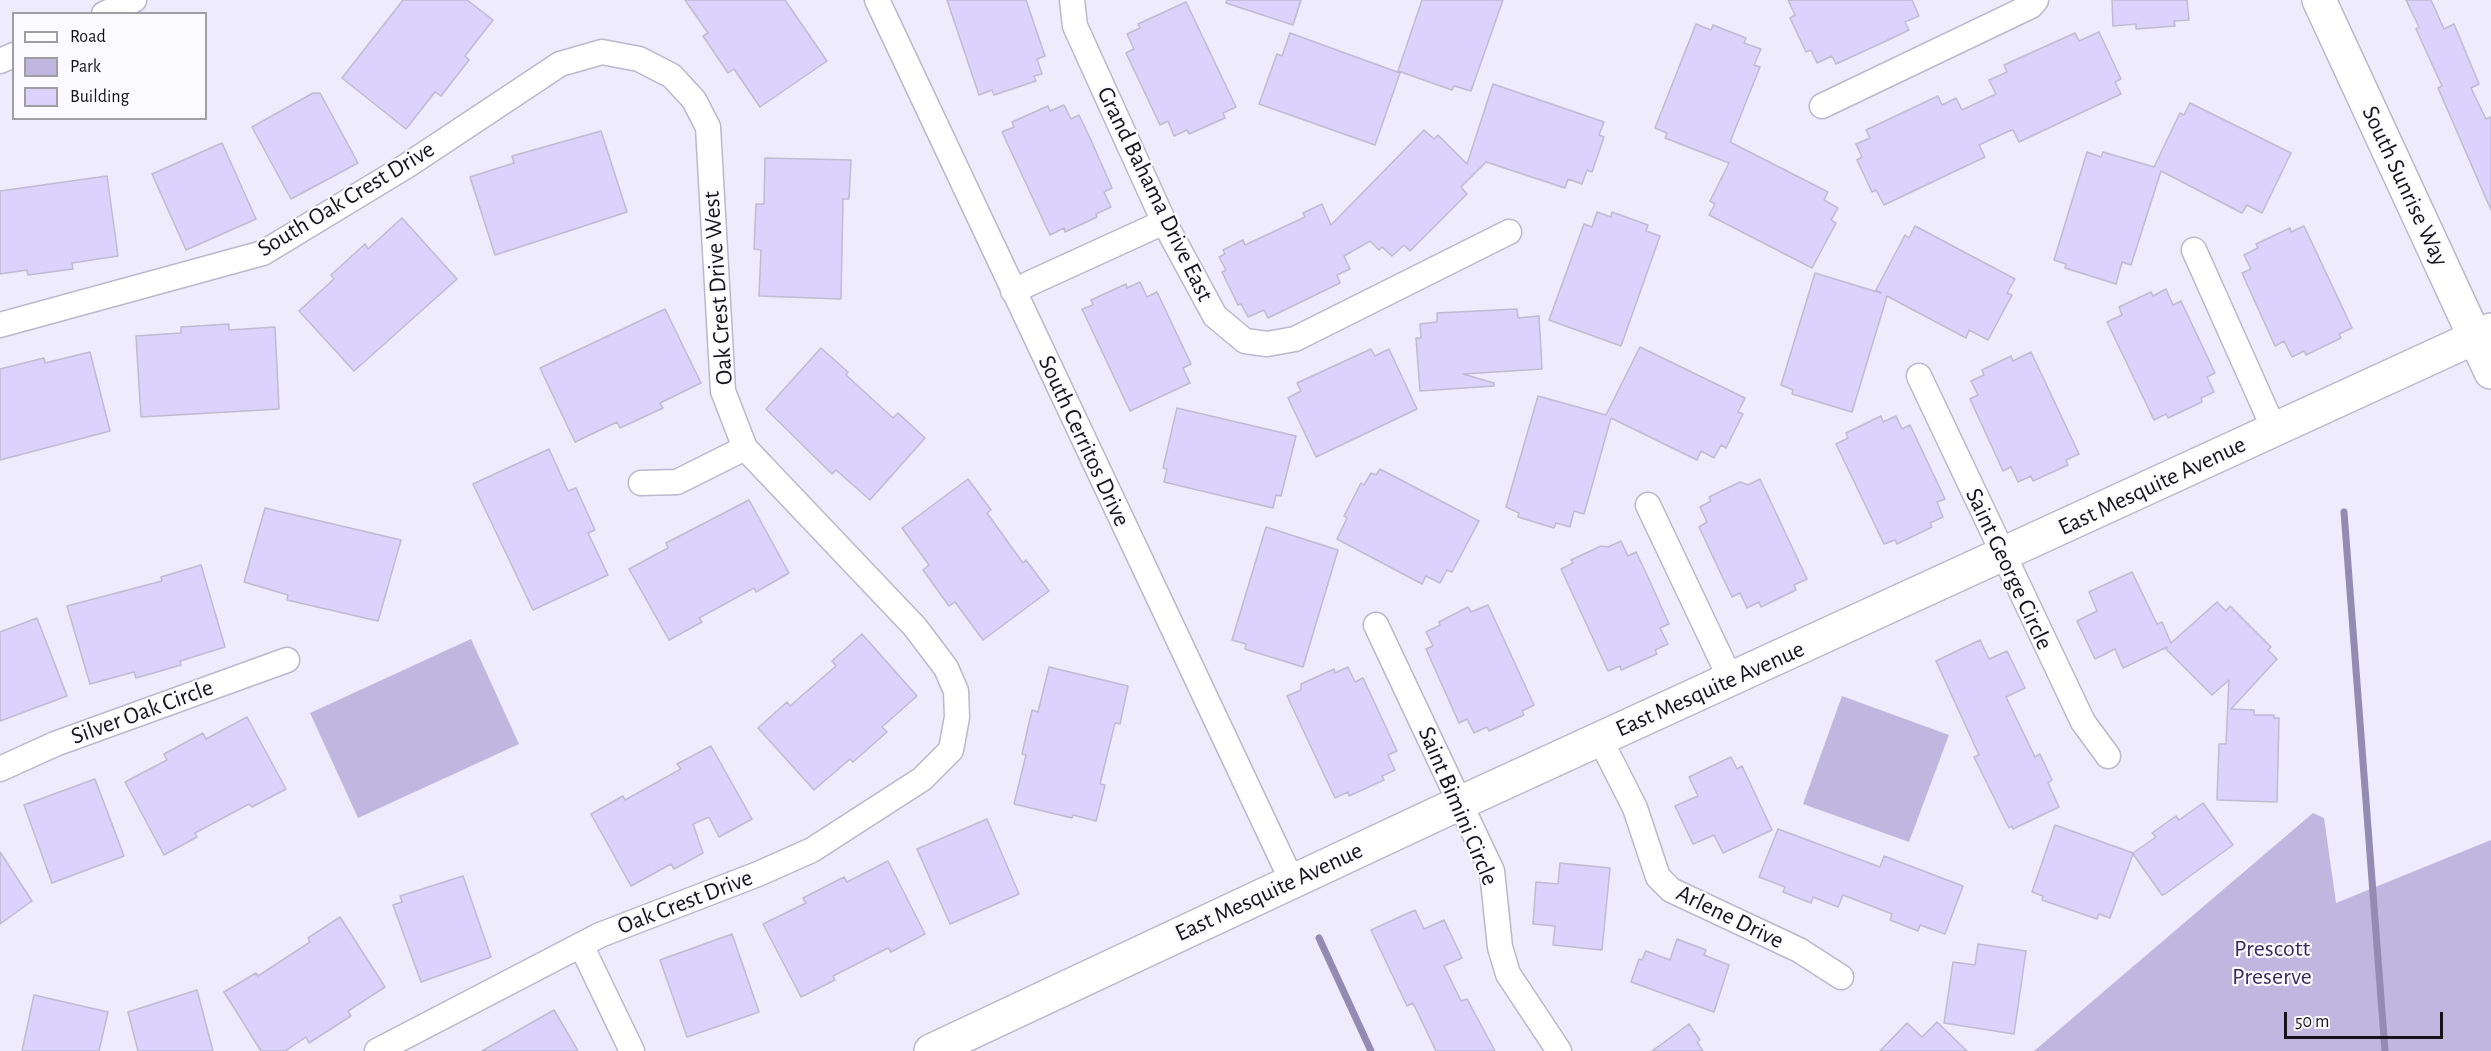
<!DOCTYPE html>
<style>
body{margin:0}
#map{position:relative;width:2491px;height:1051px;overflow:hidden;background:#eeebfd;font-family:"Alegreya Sans",sans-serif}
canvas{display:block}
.legend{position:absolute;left:12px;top:12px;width:195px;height:108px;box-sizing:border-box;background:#fbfaff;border:2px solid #9f9ea4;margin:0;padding:8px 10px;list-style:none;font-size:18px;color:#15141b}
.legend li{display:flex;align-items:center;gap:12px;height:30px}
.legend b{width:30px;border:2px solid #9f9ea4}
.scale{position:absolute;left:2284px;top:1012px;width:159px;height:27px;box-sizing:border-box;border:3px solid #15141b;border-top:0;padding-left:8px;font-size:18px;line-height:21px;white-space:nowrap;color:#15141b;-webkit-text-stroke:4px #fbfaff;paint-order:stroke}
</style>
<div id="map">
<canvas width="2491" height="1051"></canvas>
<ul class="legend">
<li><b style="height:8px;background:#fff"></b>Road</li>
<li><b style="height:16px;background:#bfb7df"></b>Park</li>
<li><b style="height:16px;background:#dbd3fd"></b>Building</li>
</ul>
<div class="scale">50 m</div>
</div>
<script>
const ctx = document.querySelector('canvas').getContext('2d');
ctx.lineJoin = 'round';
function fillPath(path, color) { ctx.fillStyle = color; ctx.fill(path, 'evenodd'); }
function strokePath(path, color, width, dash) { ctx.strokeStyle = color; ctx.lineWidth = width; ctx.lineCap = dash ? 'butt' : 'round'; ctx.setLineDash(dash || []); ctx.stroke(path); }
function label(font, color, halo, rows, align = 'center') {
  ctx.font = font + ' "Alegreya Sans",sans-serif'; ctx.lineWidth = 4.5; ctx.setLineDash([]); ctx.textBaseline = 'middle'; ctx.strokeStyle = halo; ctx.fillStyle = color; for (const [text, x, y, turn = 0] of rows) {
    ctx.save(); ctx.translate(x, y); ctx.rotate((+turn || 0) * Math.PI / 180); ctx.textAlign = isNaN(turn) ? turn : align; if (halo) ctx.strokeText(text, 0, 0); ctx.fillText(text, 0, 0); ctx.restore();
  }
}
const green = new Path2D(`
 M 471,639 L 519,744 L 358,818 L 310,713 Z
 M 1842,696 L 1949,735 L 1909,842 L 1803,804 Z
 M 2313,813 L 2324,818 L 2336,903 L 2491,840 L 2491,1051 L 2034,1051 Z`);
const stream = new Path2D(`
 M 2344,512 L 2385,1051
 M 1319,938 L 1371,1051`);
const building = new Path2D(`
 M 403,0 L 467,0 L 493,20 L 465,56 L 469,60 L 441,96 L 435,92 L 406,129 L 342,78 Z
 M 685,0 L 785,0 L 827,61 L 760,107 L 734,69 L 728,73 L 703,36 L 708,33 Z
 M 947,0 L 1026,0 L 1045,56 L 1037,59 L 1042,74 L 1034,76 L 1036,81 L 994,95 L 992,90 L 979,95 Z
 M 1227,0 L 1301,0 L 1293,25 L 1226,3 Z
 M 1422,0 L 1503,0 L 1471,91 L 1454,86 L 1452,90 L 1398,71 Z
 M 1788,0 L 1912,0 L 1919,16 L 1905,22 L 1909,30 L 1886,41 L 1836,64 L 1832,56 L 1817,63 L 1811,50 L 1806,52 L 1790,18 L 1795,15 Z
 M 2112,0 L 2187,0 L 2189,20 L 2174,21 L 2175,26 L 2136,29 L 2136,24 L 2113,26 Z
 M 2406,0 L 2431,0 L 2444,29 L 2454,24 L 2479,84 L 2471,88 L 2486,119 L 2491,117 L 2491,210 L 2438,88 L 2442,86 L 2416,29 L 2419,27 Z
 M 1186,2 L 1236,107 L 1223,113 L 1225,118 L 1189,134 L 1187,130 L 1174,136 L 1168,121 L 1160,125 L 1126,53 L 1134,49 L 1127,34 L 1140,28 L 1138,24 Z
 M 1696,24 L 1711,30 L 1713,25 L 1746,38 L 1744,43 L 1761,49 L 1754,65 L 1760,67 L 1730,142 L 1828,192 L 1824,200 L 1838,208 L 1831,220 L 1836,223 L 1812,268 L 1709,215 L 1715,204 L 1710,201 L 1729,163 L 1665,138 L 1667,133 L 1655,128 Z
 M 2099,32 L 2121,79 L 2115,82 L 2121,94 L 2019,142 L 2013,130 L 2009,131 L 1979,145 L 1985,157 L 1884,205 L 1876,190 L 1872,192 L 1857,160 L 1862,157 L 1856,144 L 1870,138 L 1866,130 L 1938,96 L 1942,105 L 1956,98 L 1962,110 L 1996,94 L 1989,80 L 2007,72 L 2004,65 L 2075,33 L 2079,41 Z
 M 1290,33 L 1400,73 L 1375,145 L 1259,104 L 1277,54 L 1282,56 Z
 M 1493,84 L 1604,122 L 1599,135 L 1604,137 L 1592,172 L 1587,170 L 1582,184 L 1568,179 L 1565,188 L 1486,162 L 1461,187 L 1467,194 L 1410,251 L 1404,245 L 1392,256 L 1382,247 L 1379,250 L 1370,241 L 1344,256 L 1350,269 L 1337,275 L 1340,283 L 1268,318 L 1264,310 L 1248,317 L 1241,304 L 1238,305 L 1222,272 L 1226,270 L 1219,257 L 1225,254 L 1223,250 L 1243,240 L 1245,245 L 1305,217 L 1303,213 L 1322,204 L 1331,225 L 1424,130 L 1434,139 L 1438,135 L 1467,164 Z
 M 313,93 L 320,93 L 358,163 L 291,199 L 252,127 Z
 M 2190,103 L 2291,153 L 2262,213 L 2247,205 L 2242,213 L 2161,171 L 2131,265 L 2122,262 L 2116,284 L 2065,268 L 2066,264 L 2054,260 L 2087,152 L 2101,157 L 2103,152 L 2154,167 L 2180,113 L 2184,115 Z
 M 1064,105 L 1071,119 L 1079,115 L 1090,138 L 1112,188 L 1104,192 L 1111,207 L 1096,214 L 1097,217 L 1065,232 L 1064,228 L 1050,235 L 1002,132 L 1014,127 L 1012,122 L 1048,106 L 1050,111 Z
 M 601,131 L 627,212 L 495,255 L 470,177 L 514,163 L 512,156 Z
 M 222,143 L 256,219 L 186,250 L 152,174 Z
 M 765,158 L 851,160 L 849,199 L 843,199 L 841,299 L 759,296 L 761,250 L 754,249 L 756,204 L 764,204 Z
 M 107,176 L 118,256 L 72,263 L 73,269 L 28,275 L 27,270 L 0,274 L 0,191 Z
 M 1597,212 L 1611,217 L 1612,212 L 1648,225 L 1646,231 L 1660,236 L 1621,346 L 1549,320 L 1584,224 L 1592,227 Z
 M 402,218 L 457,279 L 354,371 L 299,311 L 334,279 L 331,275 L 365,244 L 368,249 Z
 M 1915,226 L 2015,279 L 2007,293 L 2012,295 L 1988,340 L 1969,330 L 1966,338 L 1887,296 L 1852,412 L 1792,394 L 1793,390 L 1781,385 L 1815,273 L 1881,293 L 1876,290 L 1905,235 L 1909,238 Z
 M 2304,226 L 2352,328 L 2339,334 L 2341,338 L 2306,355 L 2304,351 L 2292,357 L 2284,341 L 2275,346 L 2242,273 L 2251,269 L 2244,255 L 2258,248 L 2256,244 L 2290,228 L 2291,232 Z
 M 1140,282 L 1147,297 L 1157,292 L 1191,364 L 1183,368 L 1190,383 L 1130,411 L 1082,309 L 1093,305 L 1091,300 L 1126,284 L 1127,288 Z
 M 2166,289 L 2173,305 L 2181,301 L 2215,373 L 2207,377 L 2214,392 L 2201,398 L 2202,402 L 2168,418 L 2166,414 L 2154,420 L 2107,322 L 2122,315 L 2119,307 L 2151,292 L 2153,296 Z
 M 665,309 L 701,383 L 660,403 L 663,408 L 620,428 L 617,422 L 575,442 L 540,368 Z
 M 1517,309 L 1518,318 L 1539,316 L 1542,369 L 1463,374 L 1494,383 L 1494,386 L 1420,391 L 1416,338 L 1421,338 L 1420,324 L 1437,322 L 1437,313 Z
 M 229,324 L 229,330 L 275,327 L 279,409 L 141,417 L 136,336 L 181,333 L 181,327 Z
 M 1640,347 L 1745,398 L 1738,412 L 1743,414 L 1726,448 L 1721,445 L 1714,458 L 1701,451 L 1697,460 L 1611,418 L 1584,514 L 1574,511 L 1570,527 L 1556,523 L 1554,528 L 1518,517 L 1519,513 L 1506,507 L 1538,396 L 1606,415 Z
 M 821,348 L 848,372 L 846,375 L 893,418 L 898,413 L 925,438 L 870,500 L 836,470 L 832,474 L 766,409 Z
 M 1371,349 L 1375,356 L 1389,349 L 1417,409 L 1316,457 L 1288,398 L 1301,391 L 1297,383 Z
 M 90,352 L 110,431 L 0,460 L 0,369 L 44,358 L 45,363 Z
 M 2031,352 L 2079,454 L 2066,460 L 2068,465 L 2033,481 L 2031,476 L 2018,482 L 2011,467 L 2003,471 L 1993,449 L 1970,399 L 1978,395 L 1971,381 L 1984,375 L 1982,370 L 2011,356 L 2013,361 Z
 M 1177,408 L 1296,436 L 1281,496 L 1276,495 L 1273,508 L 1164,482 L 1167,469 L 1163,468 Z
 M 1881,416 L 1883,422 L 1896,416 L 1902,429 L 1910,425 L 1945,499 L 1937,502 L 1943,517 L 1930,523 L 1932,527 L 1897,544 L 1895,540 L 1884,544 L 1836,444 L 1848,438 L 1846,433 Z
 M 549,449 L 568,491 L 576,488 L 595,530 L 588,533 L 608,575 L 533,610 L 473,484 Z
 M 1380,469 L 1479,521 L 1452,572 L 1447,570 L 1440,583 L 1426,576 L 1422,584 L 1337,539 L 1347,518 L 1344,516 L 1361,483 L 1364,485 L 1371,473 L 1376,475 Z
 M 968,479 L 991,510 L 987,513 L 1023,563 L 1026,560 L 1049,591 L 983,640 L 955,602 L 949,606 L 923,570 L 929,565 L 902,528 Z
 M 1760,479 L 1807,579 L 1794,585 L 1796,590 L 1761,607 L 1759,602 L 1747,608 L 1740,593 L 1732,597 L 1721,574 L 1699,527 L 1707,522 L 1700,507 L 1711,501 L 1709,497 L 1740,482 L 1748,485 Z
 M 749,500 L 789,573 L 756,592 L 754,588 L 699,618 L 702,622 L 669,640 L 629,569 L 668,548 L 666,543 Z
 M 265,508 L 401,540 L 378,621 L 287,600 L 288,595 L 244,582 Z
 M 1266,527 L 1338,550 L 1303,667 L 1245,649 L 1246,644 L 1232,640 Z
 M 1621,541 L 1628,556 L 1636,552 L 1647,575 L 1669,624 L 1660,628 L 1668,644 L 1655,650 L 1657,654 L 1621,670 L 1620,666 L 1608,671 L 1561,569 L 1573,563 L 1571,560 L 1601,546 L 1608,547 Z
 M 201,565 L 225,647 L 180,661 L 181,665 L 136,678 L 134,672 L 90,684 L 67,606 L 162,581 L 161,577 Z
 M 2132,572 L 2157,624 L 2162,622 L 2171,643 L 2217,602 L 2226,611 L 2230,606 L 2271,647 L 2268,650 L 2277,659 L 2231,709 L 2254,710 L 2254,715 L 2274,715 L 2274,718 L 2279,718 L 2277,802 L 2217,800 L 2219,744 L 2226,744 L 2229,680 L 2212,695 L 2166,649 L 2167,647 L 2123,668 L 2115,649 L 2095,659 L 2077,621 L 2097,611 L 2089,592 Z
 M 1488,605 L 1534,705 L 1522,711 L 1524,715 L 1489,731 L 1487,727 L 1474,733 L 1467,719 L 1459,723 L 1426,649 L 1433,646 L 1426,632 L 1440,625 L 1439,622 L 1468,607 L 1471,612 Z
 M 37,618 L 67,696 L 0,721 L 0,632 Z
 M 862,634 L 917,696 L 882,727 L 887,732 L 853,762 L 850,759 L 814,790 L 758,728 L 787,702 L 790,706 L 836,666 L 832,661 Z
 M 1980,640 L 1989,659 L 2007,651 L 2025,688 L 2006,697 L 2035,757 L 2040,754 L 2052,780 L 2048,783 L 2059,807 L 2013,829 L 2012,826 L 2009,828 L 1974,757 L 1979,755 L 1936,661 Z
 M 1049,667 L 1128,686 L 1120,724 L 1115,723 L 1100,784 L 1105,785 L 1096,821 L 1073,815 L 1072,818 L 1014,804 L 1026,755 L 1022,754 L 1032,710 L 1038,712 Z
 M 1348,667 L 1355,682 L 1363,678 L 1397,751 L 1388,755 L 1395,770 L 1382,776 L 1384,780 L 1349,796 L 1348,792 L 1335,798 L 1287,696 L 1301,690 L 1301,684 L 1334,669 L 1335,673 Z
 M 247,717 L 286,789 L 252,807 L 249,804 L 195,833 L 197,837 L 164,855 L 125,782 L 167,760 L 164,754 L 203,733 L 206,739 Z
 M 711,746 L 752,819 L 719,837 L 709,817 L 693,824 L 703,853 L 674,869 L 671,864 L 631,886 L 591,814 L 623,796 L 625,800 L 681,769 L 677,764 Z
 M 1731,757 L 1737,769 L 1742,766 L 1772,830 L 1723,853 L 1714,835 L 1693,844 L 1675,806 L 1698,796 L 1689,777 Z
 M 95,779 L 124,856 L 52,883 L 24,805 Z
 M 2203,803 L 2233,845 L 2165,894 L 2162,895 L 2133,854 L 2110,918 L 2099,914 L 2097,919 L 2042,900 L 2043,896 L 2032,892 L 2055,825 L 2133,853 L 2156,837 L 2152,833 L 2176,816 L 2179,820 Z
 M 987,819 L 1019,894 L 950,924 L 917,849 Z
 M 1778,829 L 1880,867 L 1884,856 L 1963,886 L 1945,934 L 1920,925 L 1918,931 L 1890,920 L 1892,914 L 1843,895 L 1838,907 L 1813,897 L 1811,903 L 1783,892 L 1785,887 L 1759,877 Z
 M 0,852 L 32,901 L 0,924 Z
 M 888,861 L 925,934 L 891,952 L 888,948 L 833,976 L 835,980 L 801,997 L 763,924 L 806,903 L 803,898 L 844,877 L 847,882 Z
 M 1560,863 L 1610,868 L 1602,950 L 1553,945 L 1555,926 L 1533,924 L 1536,882 L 1558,884 Z
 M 463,876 L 491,957 L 421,982 L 393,905 L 402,902 L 400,896 Z
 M 1415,910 L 1424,929 L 1444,920 L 1462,958 L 1444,966 L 1461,1001 L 1467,999 L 1495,1051 L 1436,1051 L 1413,1003 L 1407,1006 L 1371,930 Z
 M 340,917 L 385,987 L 348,1011 L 351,1016 L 309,1043 L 306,1037 L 285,1051 L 261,1051 L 224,992 L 256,973 L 258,976 L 310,942 L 308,938 Z
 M 732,934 L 759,1012 L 687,1037 L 660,960 Z
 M 1677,939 L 1706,950 L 1704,955 L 1729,965 L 1714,1012 L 1631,982 L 1639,959 L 1642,960 L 1646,951 L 1670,960 Z
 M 1978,944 L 2026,951 L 2014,1034 L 1944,1023 L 1953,962 L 1975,965 Z
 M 197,990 L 213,1051 L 138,1051 L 128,1012 Z
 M 34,995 L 108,1012 L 99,1051 L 22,1051 Z
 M 554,1010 L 578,1051 L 482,1051 Z
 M 1937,1022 L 1967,1051 L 1880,1051 L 1907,1023 L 1922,1037 Z
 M 1689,1024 L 1700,1040 L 1697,1042 L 1703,1051 L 1652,1051 Z`);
const street = new Path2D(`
 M 877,0 L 1292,881
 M 1072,0 L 1075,26 L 1164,222 L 1215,316 L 1245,341 L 1267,344 L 1295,339 L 1509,232
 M 104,14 L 134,0
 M 0,61 L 14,55
 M 1822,106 L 2031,6 L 2036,0
 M 2194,250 L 2274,429
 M 1013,291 L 1164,222
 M 0,325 L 263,253 L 408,165 L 560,64 L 602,52 L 639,59 L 672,76 L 694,100 L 708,127 L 723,391 L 745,448 L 915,627 L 946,668 L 956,691 L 957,717 L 951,750 L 922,779 L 812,850 L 758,874 L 600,935 L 377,1051
 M 1919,376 L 2083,722 L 2108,756
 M 641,483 L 677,482 L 745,448
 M 1648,505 L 1731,680
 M 1376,625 L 1492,871 L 1500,947 L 1508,974 L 1559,1051
 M 1600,739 L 1635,808 L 1658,877 L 1671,890 L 1799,950 L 1841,977
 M 0,769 L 55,744 L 287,660
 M 581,945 L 632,1051`);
const secondary = new Path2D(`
 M 2319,0 L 2491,372
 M 931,1051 L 1460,803 L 2491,330`);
const streetNames = [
 ["South Sunrise Way",2405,186,65],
 ["Grand Bahama Drive East",1155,194,64],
 ["South Oak Crest Drive",346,199,-31],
 ["Oak Crest Drive West",718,288,-94],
 ["South Cerritos Drive",1084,441,65],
 ["East Mesquite Avenue",2152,486,-25],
 ["Saint George Circle",2009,569,65],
 ["East Mesquite Avenue",1710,689,-24],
 ["Silver Oak Circle",142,712,-20],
 ["Saint Bimini Circle",1458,806,67],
 ["East Mesquite Avenue",1269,892,-25],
 ["Oak Crest Drive",685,902,-21],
 ["Arlene Drive",1730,917,26]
];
const parkNames = [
 ["Prescott",2272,949],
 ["Preserve",2272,977]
];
fillPath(green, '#bfb7df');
strokePath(stream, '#938bb2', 7);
fillPath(building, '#dbd3fd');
strokePath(building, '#bfbbd0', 1.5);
strokePath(street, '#bbb7cc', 27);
strokePath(secondary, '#bbb7cc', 36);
strokePath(street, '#fff', 24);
strokePath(secondary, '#fff', 33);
label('24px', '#15141b', '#fbfaff', streetNames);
label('24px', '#3a2b5e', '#fbfaff', parkNames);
</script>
